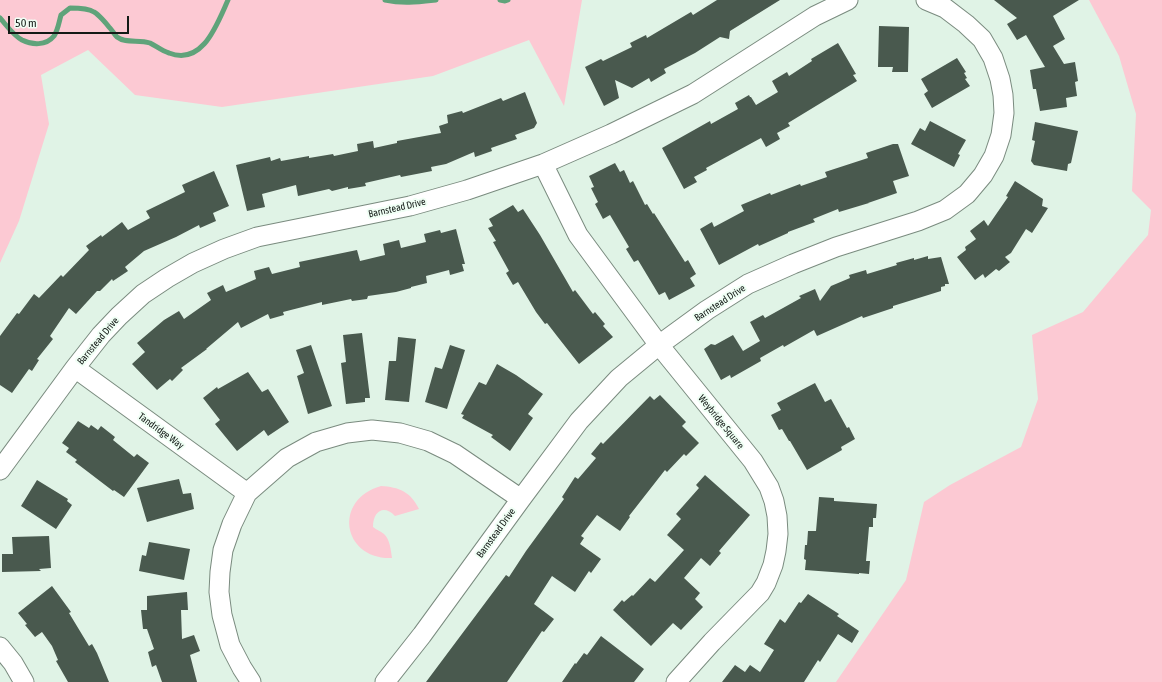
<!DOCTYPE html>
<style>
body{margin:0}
#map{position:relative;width:1162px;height:682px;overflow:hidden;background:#e0f3e6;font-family:"Asap Condensed",sans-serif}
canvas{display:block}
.scale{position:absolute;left:8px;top:16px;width:121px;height:18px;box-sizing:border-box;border:2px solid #131a16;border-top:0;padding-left:5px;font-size:12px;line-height:14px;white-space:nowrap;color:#131a16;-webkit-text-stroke:3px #f0fff5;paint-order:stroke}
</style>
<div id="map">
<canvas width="1162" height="682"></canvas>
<div class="scale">50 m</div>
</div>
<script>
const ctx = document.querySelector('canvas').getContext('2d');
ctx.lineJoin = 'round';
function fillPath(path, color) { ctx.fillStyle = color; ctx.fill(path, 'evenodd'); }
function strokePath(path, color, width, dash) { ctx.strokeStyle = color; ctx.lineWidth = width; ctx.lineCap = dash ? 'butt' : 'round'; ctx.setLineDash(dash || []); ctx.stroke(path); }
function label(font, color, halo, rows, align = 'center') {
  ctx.font = font + ' "Asap Condensed",sans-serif'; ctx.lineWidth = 4; ctx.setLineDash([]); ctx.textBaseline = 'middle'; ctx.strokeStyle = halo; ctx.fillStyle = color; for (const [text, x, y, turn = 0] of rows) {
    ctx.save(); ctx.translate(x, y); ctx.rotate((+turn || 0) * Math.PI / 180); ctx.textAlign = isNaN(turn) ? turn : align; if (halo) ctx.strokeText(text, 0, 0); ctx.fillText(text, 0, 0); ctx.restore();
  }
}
const green = new Path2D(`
 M 0,0 L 582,0 L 564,106 L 529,40 L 433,76 L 222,107 L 135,95 L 88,50 L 41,75 L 49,124 L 19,221 L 0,263 Z
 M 1089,0 L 1162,0 L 1162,682 L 836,682 L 906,580 L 924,502 L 950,485 L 1021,447 L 1038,399 L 1032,335 L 1083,312 L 1148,235 L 1151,210 L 1132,191 L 1136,114 L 1119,56 Z
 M 381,486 C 399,487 411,492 419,509 L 395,516 C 384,504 373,511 373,527 C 377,530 380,531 384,534 C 390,539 391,551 392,558 C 343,560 332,500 381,486 Z`);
const stream = new Path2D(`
 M 385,0 C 403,4 418,2 436,0
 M 500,0 L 505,1 L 508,0
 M 0,18 C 7,26 13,35 22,40 C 32,45 46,46 54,36 C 58,30 59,22 61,15 L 70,8 C 77,8 88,8 94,12 C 98,14 106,23 109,27 C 112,30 114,34 117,37 C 126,44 139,39 150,43 C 156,46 162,51 169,53 C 203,66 217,24 228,0`);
const building = new Path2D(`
 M 717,0 L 780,0 L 730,31 L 729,39 L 720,37 L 695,53 L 664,69 L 666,73 L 651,82 L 649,78 L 632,88 L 615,80 L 619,98 L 604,106 L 585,67 L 601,59 L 603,61 L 632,47 L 630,43 L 646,35 L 647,38 L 691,12 L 693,15 Z
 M 994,0 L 1079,0 L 1053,16 L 1065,39 L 1053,46 L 1064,64 L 1075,62 L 1078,81 L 1075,82 L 1077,96 L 1066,98 L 1067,107 L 1040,111 L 1036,89 L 1033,89 L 1030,70 L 1045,67 L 1026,35 L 1017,40 L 1007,24 L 1017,18 Z
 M 879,26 L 909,27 L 908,72 L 892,72 L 893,67 L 878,67 Z
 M 838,43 L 856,74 L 853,75 L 857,81 L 788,123 L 790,126 L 777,133 L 780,139 L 766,147 L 761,138 L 706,168 L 707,170 L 694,177 L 697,182 L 684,189 L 662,148 L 710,121 L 711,124 L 738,109 L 735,103 L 749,95 L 750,97 L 751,97 L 756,105 L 778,92 L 772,81 L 787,72 L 789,76 L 812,61 L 811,59 Z
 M 957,58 L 966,72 L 964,73 L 967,78 L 965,79 L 970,86 L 932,108 L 924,94 L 928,91 L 921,79 Z
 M 525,92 L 537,123 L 534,128 L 515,135 L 517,139 L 491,148 L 492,151 L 475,157 L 474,152 L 446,164 L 431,167 L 432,171 L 401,177 L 400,175 L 365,183 L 366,186 L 348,189 L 348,187 L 332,191 L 329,189 L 298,196 L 296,185 L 262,194 L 265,207 L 247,211 L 236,165 L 270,157 L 271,161 L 280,158 L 281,161 L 309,156 L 309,158 L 333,154 L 334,156 L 358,151 L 357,144 L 373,141 L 374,148 L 397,143 L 397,141 L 441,133 L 439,126 L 448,123 L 447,115 L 462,111 L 463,113 L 501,98 L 503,101 Z
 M 930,121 L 966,140 L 958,154 L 960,155 L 954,167 L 911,144 L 920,128 L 925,131 Z
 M 1035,122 L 1078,131 L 1071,163 L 1068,164 L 1067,171 L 1034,165 L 1031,161 L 1035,141 L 1032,140 Z
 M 893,144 L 898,144 L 909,176 L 893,181 L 897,193 L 868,203 L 869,203 L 839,212 L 838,209 L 813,219 L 815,222 L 788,232 L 788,233 L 759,246 L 758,244 L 719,265 L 700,229 L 712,222 L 714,227 L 744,211 L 741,205 L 770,193 L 771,195 L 800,184 L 801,186 L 827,177 L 825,172 L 868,158 L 866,153 Z
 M 615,163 L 620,172 L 624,170 L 630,183 L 633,181 L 645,205 L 647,204 L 653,214 L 654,213 L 685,262 L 688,260 L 696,274 L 690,278 L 695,286 L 669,300 L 665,292 L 659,295 L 638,260 L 634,262 L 626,249 L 629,247 L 610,215 L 603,219 L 595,204 L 598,202 L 591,188 L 594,187 L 589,176 Z
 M 214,171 L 229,206 L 213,213 L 216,221 L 200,228 L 199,225 L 176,237 L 144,251 L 125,267 L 128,271 L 113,281 L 112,279 L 100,291 L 97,291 L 76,314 L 69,308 L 50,336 L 53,339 L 37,359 L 39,360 L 32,371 L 29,369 L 12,393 L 0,385 L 0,336 L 17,313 L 19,314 L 34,294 L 39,298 L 61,275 L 63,277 L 89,250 L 86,246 L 101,235 L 102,237 L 122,222 L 128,230 L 150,218 L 146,211 L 185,192 L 182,185 Z
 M 1015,181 L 1043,199 L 1042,206 L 1048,208 L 1032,233 L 1026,229 L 1011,253 L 1005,257 L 1010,262 L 999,271 L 996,269 L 985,278 L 983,274 L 975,280 L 957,257 L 966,250 L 965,247 L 976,239 L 970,231 L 984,220 L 988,226 L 1008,197 L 1006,196 Z
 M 513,205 L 518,212 L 523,209 L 540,235 L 573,292 L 575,290 L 593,314 L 595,312 L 605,324 L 603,326 L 613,337 L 579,364 L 557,336 L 547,323 L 545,324 L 536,312 L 518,282 L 513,285 L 506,273 L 509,271 L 493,242 L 496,241 L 488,228 L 493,226 L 489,219 Z
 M 456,229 L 465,264 L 462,264 L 464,271 L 450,275 L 449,270 L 426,276 L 427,283 L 411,287 L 411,288 L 396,292 L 368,296 L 367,299 L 352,301 L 351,299 L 322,305 L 322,302 L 283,312 L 284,315 L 270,319 L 268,314 L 241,328 L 238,322 L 206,349 L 207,349 L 181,368 L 183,370 L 172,381 L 170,379 L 157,390 L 132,364 L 145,352 L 137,343 L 164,320 L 179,311 L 184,319 L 211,300 L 207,293 L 223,285 L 226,292 L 256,279 L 254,271 L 269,267 L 272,274 L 300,267 L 299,262 L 357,250 L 360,261 L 385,255 L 383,244 L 399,240 L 401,248 L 426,242 L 424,234 L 440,230 L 441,233 Z
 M 928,256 L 928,259 L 941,257 L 949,284 L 945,284 L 945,286 L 941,287 L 941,291 L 893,306 L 893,308 L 863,318 L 862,316 L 817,336 L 814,330 L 784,347 L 783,345 L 760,358 L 761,361 L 731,378 L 730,375 L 721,380 L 704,349 L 711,344 L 715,345 L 733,335 L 743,351 L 760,341 L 750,322 L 763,315 L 765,318 L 801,298 L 799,296 L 815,289 L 820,301 L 831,286 L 850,278 L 849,275 L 866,270 L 867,274 L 897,265 L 896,263 L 914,258 L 914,260 Z
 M 362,333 L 370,398 L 365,398 L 365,402 L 346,404 L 341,363 L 346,362 L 343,335 Z
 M 398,337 L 416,339 L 409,402 L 385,400 L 389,361 L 396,361 Z
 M 311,345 L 332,406 L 308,414 L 297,376 L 304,373 L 296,350 Z
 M 450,345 L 465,350 L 447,409 L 425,402 L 435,367 L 442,369 Z
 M 497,364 L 516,375 L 543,394 L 528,414 L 533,418 L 510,451 L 491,437 L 493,435 L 462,418 L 464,415 L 461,414 L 479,382 L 486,385 Z
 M 248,372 L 262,392 L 268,389 L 289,422 L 268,436 L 264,430 L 237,451 L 215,424 L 220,420 L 203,398 L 217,387 L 218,389 Z
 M 815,383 L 825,402 L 831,399 L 847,428 L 849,427 L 855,439 L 841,447 L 842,450 L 807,470 L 790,441 L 789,441 L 782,429 L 779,430 L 771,415 L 781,410 L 777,403 Z
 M 660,395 L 686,422 L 682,426 L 699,443 L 686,456 L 684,454 L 667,472 L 665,470 L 629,516 L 630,517 L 620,531 L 597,515 L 581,536 L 584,538 L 580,544 L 601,559 L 591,573 L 589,571 L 575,592 L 552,576 L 534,604 L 554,619 L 544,632 L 542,631 L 507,682 L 426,682 L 506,575 L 509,577 L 526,551 L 564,499 L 562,497 L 575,477 L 578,479 L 596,458 L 591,454 L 601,442 L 603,444 L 650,396 L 654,400 Z
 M 78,421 L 89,428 L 91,425 L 98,430 L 101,426 L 115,437 L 113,440 L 134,457 L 137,454 L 149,463 L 124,497 L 114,490 L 113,491 L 75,462 L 77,460 L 66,452 L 69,448 L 62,443 Z
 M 705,475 L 750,515 L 719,551 L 721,553 L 710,566 L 701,558 L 684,578 L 700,593 L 695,599 L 703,607 L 681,630 L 673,623 L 651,646 L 613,610 L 622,600 L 624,602 L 632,595 L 633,596 L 650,578 L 655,582 L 684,550 L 667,535 L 681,519 L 676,514 L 699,488 L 696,485 Z
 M 179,479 L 183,494 L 191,493 L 194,509 L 147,522 L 137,488 Z
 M 37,480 L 68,499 L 67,501 L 72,505 L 56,529 L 21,506 Z
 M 819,497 L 834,498 L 834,501 L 877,504 L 876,518 L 873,518 L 873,527 L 869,527 L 866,561 L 870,561 L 869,574 L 859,573 L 859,574 L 805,570 L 806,560 L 804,559 L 805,545 L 807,545 L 808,531 L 816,531 Z
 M 49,536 L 51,568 L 39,569 L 41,571 L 2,572 L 2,554 L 13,554 L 12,537 Z
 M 149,542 L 190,549 L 184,580 L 139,571 L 142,555 L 146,556 Z
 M 52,586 L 71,612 L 69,613 L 89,646 L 92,644 L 97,653 L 109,682 L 68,682 L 56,661 L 58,660 L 52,646 L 42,632 L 35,637 L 25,625 L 27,624 L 18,613 Z
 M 187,592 L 188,610 L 181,610 L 182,639 L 194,635 L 200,651 L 190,655 L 197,682 L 162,682 L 156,665 L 152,667 L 148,652 L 154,649 L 147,629 L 143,629 L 141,610 L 147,610 L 147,596 Z
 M 808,594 L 839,614 L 837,616 L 859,631 L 852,643 L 838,634 L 820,662 L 818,660 L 804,682 L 722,682 L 735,665 L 745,672 L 750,665 L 760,672 L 774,650 L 764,644 L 780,619 L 785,623 L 799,602 L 801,603 Z
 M 601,636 L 644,669 L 634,682 L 562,682 L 575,663 L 576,664 L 584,653 L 587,655 Z`);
const minor = new Path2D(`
 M 543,164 L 578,235 L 659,345 L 753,461 L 769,487 L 774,501 L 777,516 L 778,534 L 776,551 L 773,565 L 766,583 L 760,593 L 712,642 L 676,682
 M 75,368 L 247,493
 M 0,470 L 75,368 L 101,335 L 119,316 L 143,294 L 167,278 L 193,263 L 224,249 L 257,237 L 410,206 L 467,190 L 543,164 L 611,134 L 693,94 L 815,16 L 848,0
 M 0,647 L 13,663 L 24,682
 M 251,682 L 242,668 L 230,645 L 222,615 L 219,592 L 220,572 L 223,550 L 232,524 L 247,493 L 287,458 L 316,442 L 347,433 L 372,430 L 400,433 L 428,441 L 455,454 L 521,499
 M 385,682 L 422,635 L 521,499 L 579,421 L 619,378 L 659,345 L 707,310 L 748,284 L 793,264 L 836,247 L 918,221 L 945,210 L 967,194 L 983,175 L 994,156 L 1001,135 L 1004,113 L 1003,95 L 1000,79 L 993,58 L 982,39 L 966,24 L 945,8 L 926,0`);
const streetNames = [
 ["Barnstead Drive",397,208,-13],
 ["Barnstead Drive",720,303,-33],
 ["Barnstead Drive",98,341,-50],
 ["Weybridge Square",721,422,51],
 ["Tandridge Way",161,431,36],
 ["Barnstead Drive",496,533,-54]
];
fillPath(green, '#fcc9d3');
strokePath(stream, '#5fa37a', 5);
fillPath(building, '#49594e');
strokePath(minor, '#7a8b7f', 21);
strokePath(minor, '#fff', 19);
label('10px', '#131a16', '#f0fff5', streetNames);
</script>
